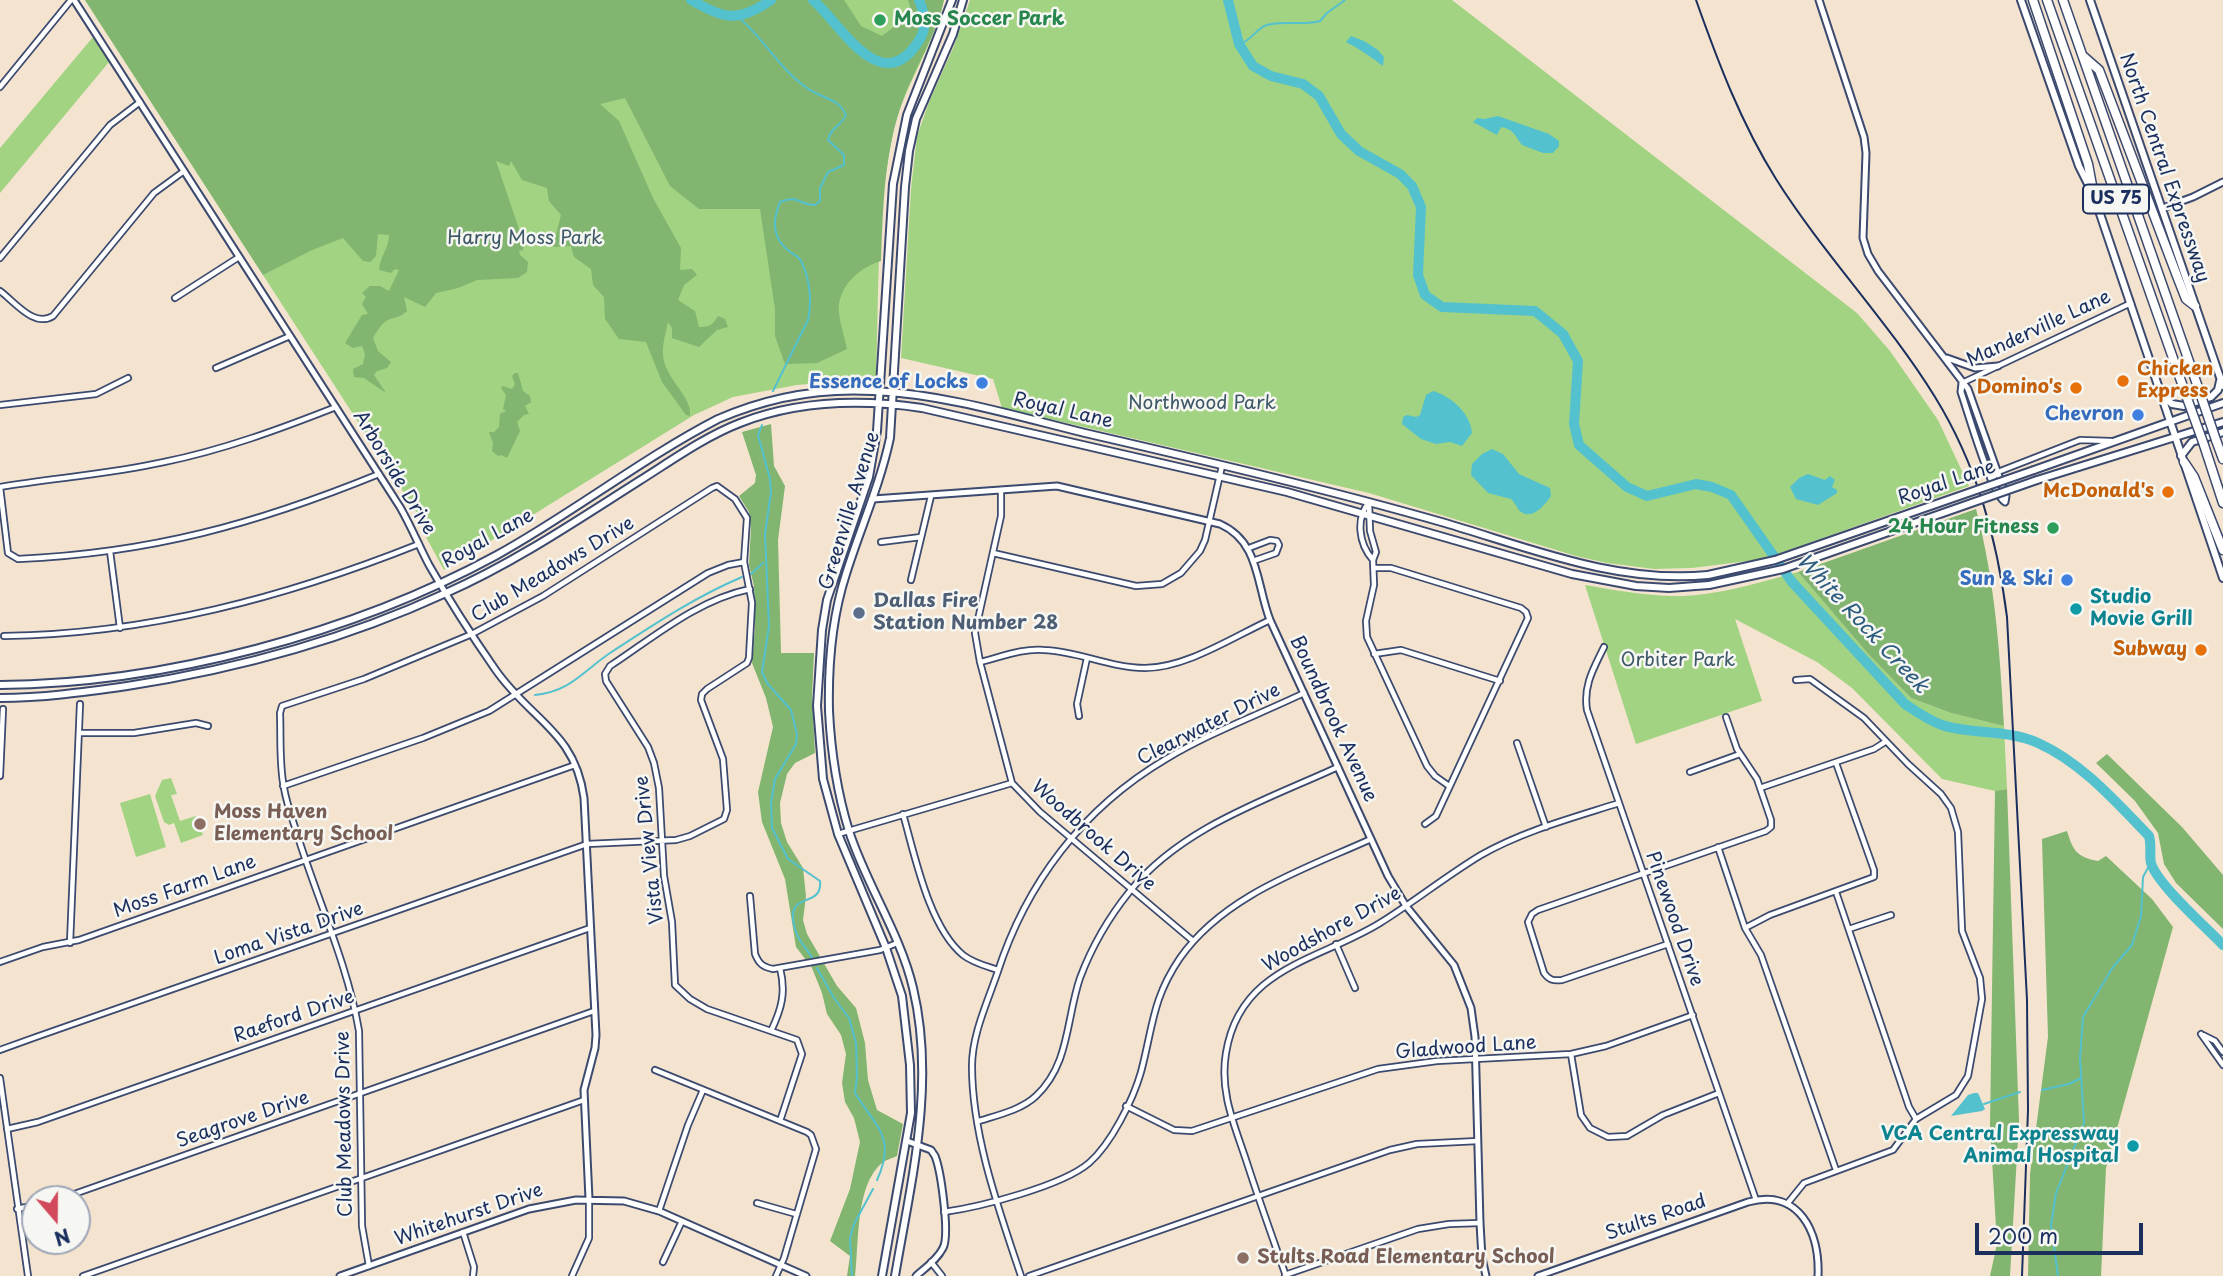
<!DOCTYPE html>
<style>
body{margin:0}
#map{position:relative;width:2223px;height:1276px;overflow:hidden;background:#f4e4cf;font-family:"Playpen Sans",sans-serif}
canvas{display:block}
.north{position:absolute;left:21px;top:1185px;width:70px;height:70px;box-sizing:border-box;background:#f6f6f2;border:2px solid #9ea6b7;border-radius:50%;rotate:160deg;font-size:19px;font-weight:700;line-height:28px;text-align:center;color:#1b2f5e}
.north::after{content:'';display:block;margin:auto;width:24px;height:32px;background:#d1495b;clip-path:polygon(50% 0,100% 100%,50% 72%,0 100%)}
.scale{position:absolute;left:1975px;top:1223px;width:168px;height:32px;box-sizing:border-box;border:4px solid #1b2f5e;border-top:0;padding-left:9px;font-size:21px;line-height:24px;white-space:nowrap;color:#1b2f5e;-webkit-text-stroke:5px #f6f6f2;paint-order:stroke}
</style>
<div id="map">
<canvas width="2223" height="1276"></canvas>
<div class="north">N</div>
<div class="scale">200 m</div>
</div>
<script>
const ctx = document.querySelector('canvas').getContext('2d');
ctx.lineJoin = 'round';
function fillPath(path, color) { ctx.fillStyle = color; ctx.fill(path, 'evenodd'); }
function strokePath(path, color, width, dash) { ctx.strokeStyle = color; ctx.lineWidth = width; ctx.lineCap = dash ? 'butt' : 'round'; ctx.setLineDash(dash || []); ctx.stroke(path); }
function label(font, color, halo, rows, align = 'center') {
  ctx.font = font + ' "Playpen Sans",sans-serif'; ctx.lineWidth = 5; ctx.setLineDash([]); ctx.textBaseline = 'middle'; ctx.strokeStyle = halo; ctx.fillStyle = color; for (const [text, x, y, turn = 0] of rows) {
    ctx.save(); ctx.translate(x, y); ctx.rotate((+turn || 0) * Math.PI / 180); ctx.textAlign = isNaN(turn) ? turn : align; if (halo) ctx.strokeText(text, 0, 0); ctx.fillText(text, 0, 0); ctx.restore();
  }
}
const green = new Path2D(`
 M 85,0 L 944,0 C 934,45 905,84 894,129 C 876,210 879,296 876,378 L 797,385 L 733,397 L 694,415 L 444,570 L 427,539 L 417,513 Z
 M 970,0 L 1452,0 L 1857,313 L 1890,351 L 1938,420 L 1969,486 L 1764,559 L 1692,568 L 1654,569 L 1607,563 L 1576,556 L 1369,493 L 1002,408 L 993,379 L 901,358 L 911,189 L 917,136 L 929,102 L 954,46 Z
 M 93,37 L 109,62 L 0,193 L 0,148 Z
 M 1798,572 L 1870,656 L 1911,698 L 1951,713 L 2004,726 L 2007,789 L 1995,791 L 1942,779 L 1852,688 L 1817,662 L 1735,619 L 1762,701 L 1636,744 L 1585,585 C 1614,590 1642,595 1671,596 C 1714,597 1757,583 1798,572 Z
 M 171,778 L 177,794 L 171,795 L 180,821 L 196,816 L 203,835 L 181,843 L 174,823 L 169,825 L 164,822 L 155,796 L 162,780 Z
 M 150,794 L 166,847 L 136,857 L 120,803 Z`);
const forest = new Path2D(`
 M 85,0 L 844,0 L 861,26 L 882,36 L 912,13 L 908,0 L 944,0 C 937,33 915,68 903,100 C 884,151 883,208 881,261 C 861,267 843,282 839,304 C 837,314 845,338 847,349 L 817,363 L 785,364 L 775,336 L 775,309 L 760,209 L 699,209 L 670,186 L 625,98 L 600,104 L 619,121 L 653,198 L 681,248 L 680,270 L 692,269 L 697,275 L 684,285 L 678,300 L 695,311 L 699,327 C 709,327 713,325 718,316 L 725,319 L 728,327 L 717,330 L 699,347 L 672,338 L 672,328 L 668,322 C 666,332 662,345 663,355 C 664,378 693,397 690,416 L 686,415 L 662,382 L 646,342 L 619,339 L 605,319 L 604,297 L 593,285 L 591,269 L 574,257 L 571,246 L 553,247 L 561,215 L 549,201 L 547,188 L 522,180 L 511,161 L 509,166 L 496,161 L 524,244 L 523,250 L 519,251 L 520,255 L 528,262 L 527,272 L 518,278 L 477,280 L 458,288 L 436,293 L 425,307 L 404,297 L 407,311 C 400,317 398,317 390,319 C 382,322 377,331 373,338 L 378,351 L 391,362 L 387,368 L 377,371 L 374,375 L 386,393 L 364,378 L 354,377 L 353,369 L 363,364 L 365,354 L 362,346 L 353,348 L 345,343 L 362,315 L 368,314 L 362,304 L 366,297 L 362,293 L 370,286 L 380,286 L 389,291 L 399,270 L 395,269 L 391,273 L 379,270 C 380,256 389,248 389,235 L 378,234 L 376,256 L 370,262 L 363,261 L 343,238 L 312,250 L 263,275 Z
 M 515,373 L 518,373 L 523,391 L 530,396 L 531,402 L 525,406 L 529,414 L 524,415 L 517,422 L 520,431 L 507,458 L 501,455 L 498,456 L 492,451 L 493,443 L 489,432 L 494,432 L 499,427 L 500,414 L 506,411 L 503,409 L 506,395 L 501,388 L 503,386 L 512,389 L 515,384 L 512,376 Z
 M 771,424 L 774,466 L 785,486 L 778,540 L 781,653 L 814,653 L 812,696 L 815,753 L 795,763 L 787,774 L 780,803 L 781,823 L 787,842 L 803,868 L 806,896 L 803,920 L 807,934 L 837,986 L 856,1008 L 865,1043 L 868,1080 L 877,1110 L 903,1124 L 897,1156 C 893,1158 885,1160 882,1163 C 855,1185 859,1245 855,1276 L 847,1276 L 850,1256 L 830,1241 L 850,1189 L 860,1142 L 854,1118 L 845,1102 L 842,1083 L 846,1054 L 841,1035 L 827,1014 L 822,993 L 812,968 L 796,947 L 785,879 L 762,822 L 758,792 L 773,727 L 766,698 L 752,663 L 755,628 L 754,586 L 749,565 L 751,528 L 749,512 L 739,496 L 755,483 L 756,475 L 742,432 Z
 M 1976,509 C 1995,581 2000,652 2004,726 L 1951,713 L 1911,698 L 1870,656 L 1798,572 Z
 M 2107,754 L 2182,827 L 2223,875 L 2223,929 L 2176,883 L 2164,864 L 2158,833 L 2135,801 L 2096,763 Z
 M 2007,789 L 2019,1121 L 2010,1276 L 1990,1276 L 1997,1244 L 1990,1125 L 1995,791 Z
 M 2067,831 C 2073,851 2077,857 2098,861 L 2106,856 L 2152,899 L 2173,927 L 2106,1168 L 2101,1276 L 2028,1276 L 2030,1174 L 2048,1037 L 2042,839 Z`);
const water = new Path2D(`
 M 1351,36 L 1364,41 L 1378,50 L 1384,57 L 1383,66 C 1372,58 1360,49 1346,42 Z
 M 1498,116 L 1549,134 L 1559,141 L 1559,146 L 1553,153 L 1543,153 L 1522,145 C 1515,136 1514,129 1501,127 L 1497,135 L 1473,122 L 1477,118 L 1484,119 Z
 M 1433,391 C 1451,396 1471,414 1472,433 L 1462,446 L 1450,442 L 1436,444 L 1421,439 L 1402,424 L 1403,417 L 1407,415 L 1416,417 L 1420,415 L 1426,395 Z
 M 1492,449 L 1503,454 L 1519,474 L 1550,488 L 1551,496 C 1544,506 1530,523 1518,509 C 1516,505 1514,502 1511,499 L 1488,493 L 1471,475 L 1472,464 L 1482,454 Z
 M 1808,474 L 1825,480 L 1830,476 L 1835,480 L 1832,487 L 1837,490 L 1837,493 L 1818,505 L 1796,499 L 1790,487 L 1799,478 Z
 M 1974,1093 L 1978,1093 L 1985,1109 L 1982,1111 L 1951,1116 L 1968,1095 Z`);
const stream = new Path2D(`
 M 738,17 C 764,38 779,69 807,88 C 820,98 839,98 846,115 C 842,125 830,128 828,140 L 844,155 L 844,165 L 828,172 L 820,188 L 820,201 L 815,205 C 800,206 799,194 780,202 C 772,221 772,238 789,251 C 793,254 799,257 801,261 C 810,278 812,303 808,320 L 773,391
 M 1239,44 C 1252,41 1256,28 1267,25 C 1282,20 1303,26 1320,21 L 1327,13 L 1345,0
 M 762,425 L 758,435 L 770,479 L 771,492 L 765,534 L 769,626 L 762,672 L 767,683 L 791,710 L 797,734 L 796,744 L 775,779 L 771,803 L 772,828 L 788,859 L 820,881 C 823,910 783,889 795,929 C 798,941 807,949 813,959
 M 751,574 L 763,563
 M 535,695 C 571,691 582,672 610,653 C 653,625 695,597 742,577
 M 817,968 L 834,998 L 849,1018 L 856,1043 L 857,1076 L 855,1093 C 875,1126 897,1137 877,1180
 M 2042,1090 L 2069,1084 L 2081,1078
 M 1984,1104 L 2020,1092
 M 852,1276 L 850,1238 L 854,1224 L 873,1189
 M 2058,1276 L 2051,1225 L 2056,1193 L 2084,1123 L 2080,1058 L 2083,1017 L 2113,967 L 2132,945 L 2141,916 L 2143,877 L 2151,862`);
const river = new Path2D(`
 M 691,0 C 725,19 738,23 771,0
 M 813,0 C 839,22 879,97 916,45 C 928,29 926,17 919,0
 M 1228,0 L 1239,44 L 1253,66 L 1271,76 L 1303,84 L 1319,96 L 1341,134 L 1359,151 L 1400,174 L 1412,186 L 1421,207 L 1418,275 L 1425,295 L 1442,307 L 1535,311 L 1563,334 L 1578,361 L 1574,424 L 1579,445 L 1627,487 L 1647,496 L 1696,484 L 1712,487 L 1731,495 L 1792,582 L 1905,704 C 1917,712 1928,720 1942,725 C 1972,735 2008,729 2038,743 C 2081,762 2116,802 2149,836 C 2152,846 2149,855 2151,863 C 2157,884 2206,927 2223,945`);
const minor = new Path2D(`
 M 0,87 L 71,0
 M 0,258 L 110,125 L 140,102
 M 0,291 C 15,302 34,328 53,316 L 154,193 L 184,171
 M 175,298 L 239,257
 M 216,368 L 290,336
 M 1962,383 L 2131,303
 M 0,405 L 96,394 L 128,378
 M 1991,480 L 1998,472 L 2080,440 L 2111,441
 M 0,487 L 8,553 L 18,559 C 151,553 256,524 379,474
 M 0,487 C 54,478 110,474 164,462 C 223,450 280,429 336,407
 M 1001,490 L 1001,516 L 975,633 L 980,662 L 1012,783 L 1040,812 L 1193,941
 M 1369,502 L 1370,531 L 1376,552 L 1373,560 L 1374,585 L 1366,621 L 1367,637 L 1427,766 L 1435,776 L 1449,786
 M 1369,502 C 1356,518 1358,543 1373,560
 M 881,542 L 921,537
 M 1249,548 L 1270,540 L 1277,541 L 1279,545 L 1276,553 L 1253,561
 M 110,551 L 120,628
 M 993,553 L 1136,586 L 1162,584 L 1181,573 L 1200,551 L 1205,540 L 1222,466
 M 1374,568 L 1391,568 L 1521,608 L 1526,612 L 1528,618 L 1436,816 L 1425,824
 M 911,580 L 931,496
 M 750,589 C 697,600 654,637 610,666 L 605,674 L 606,681 L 648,747 L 654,763 L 659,788 L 664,876 L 672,922 L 675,985 L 690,999 L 707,1009 L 797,1040 L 802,1054 L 780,1121
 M 4,636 C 149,634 286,597 419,544
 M 1604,647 C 1594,668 1583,685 1587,710 L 1756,1200
 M 1374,654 L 1401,650 L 1500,681
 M 980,662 C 1001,657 1023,648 1044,650 C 1078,651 1110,668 1145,668 C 1186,668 1233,637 1270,620
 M 1079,716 L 1077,704 L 1087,658
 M 79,733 L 134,733 L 196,723 L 208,726
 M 1517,743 L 1546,827
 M 1690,772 L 1740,754
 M 0,776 L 3,709
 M 283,786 L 423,738 L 489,711 L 708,573 L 728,565 L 744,562
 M 1760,788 L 1874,749 L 1885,742
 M 903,814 C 915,856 929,927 963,955 C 973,963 986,966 998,970
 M 838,834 L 1012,783
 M 1718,847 L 1745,928 L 1761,955 L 1836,1170
 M 1836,892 L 1909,1107 L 1916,1119
 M 750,896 L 755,954 C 759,964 763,967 773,969 L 880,950 L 897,943
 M 1745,928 L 1770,915 L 1874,877 L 1874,870 L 1836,763
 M 1849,929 L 1891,915
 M 70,943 L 80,704
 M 1336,944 L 1355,988
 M 1668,944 L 1562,980 C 1553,981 1549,980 1544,973 L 1528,922 L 1532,914 L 1538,910 L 1766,831 L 1771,827 L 1771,820 L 1757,779 L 1737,749 L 1726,717
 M 0,962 L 43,947 L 79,940 L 575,765
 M 771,1031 C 782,1008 786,992 780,968
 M 2201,1034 L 2223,1065
 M 2203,1035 L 2215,1041 L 2223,1052
 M 0,1050 L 36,1037 L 587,844 L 676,840 L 690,836 L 724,819 L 727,810 L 723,759 L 701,700 L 702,694 L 707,689 L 747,663 L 749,658 L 752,603 L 744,562 L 747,518 L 735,499 L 717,486 L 712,488 L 543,596 L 472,634 L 364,679 L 282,706 L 280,713 C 281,737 279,764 284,788 C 287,806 294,823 299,840 C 319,903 348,966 359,1031 L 362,1226 L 369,1266
 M 1571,1054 L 1581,1115 L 1590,1128 L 1608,1137 L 1627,1136 L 1663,1115 L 1719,1093
 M 655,1070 L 807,1132 L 811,1135 L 816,1149 L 784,1258 L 776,1276
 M 0,1078 L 28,1276
 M 1126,1106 L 1174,1130 L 1192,1131 L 1378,1069 L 1437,1061 L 1571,1054 L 1606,1046 L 1693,1015
 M 979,1121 C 998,1115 1021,1110 1036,1096 C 1070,1064 1066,1019 1080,978 C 1092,946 1109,917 1130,891 C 1182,827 1266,800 1338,767
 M 7,1129 L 38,1122 L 590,928
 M 60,1199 L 594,1011
 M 757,1203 L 796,1214
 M 1787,1204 L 1804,1183 L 1893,1150 L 1916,1119 L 1956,1095 L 1968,1076 L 1982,999 L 1980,978 L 1962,931 L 1958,832 L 1951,808 L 1941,794 L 1908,764 L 1864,718 L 1810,679 L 1796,680
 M 17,1209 L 35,1205
 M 659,1211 L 688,1125 L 703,1090
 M 944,1212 C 980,1207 1062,1186 1089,1163 C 1111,1144 1133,1100 1141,1072 C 1153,1027 1152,999 1180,958 C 1224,895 1305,869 1371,839
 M 463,1232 L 474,1267 L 473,1276
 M 663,1262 L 682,1221
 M 931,1262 L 942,1276
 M 1285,1275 L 1418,1229 L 1449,1224 L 1480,1223
 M 83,1276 L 584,1100
 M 572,1276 L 589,1238 L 589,1199
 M 1021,1276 C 999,1210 972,1136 972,1066 C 972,1035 987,1003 997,974 C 1026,883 1083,808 1166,759 C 1209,733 1258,715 1304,693
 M 1029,1276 L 1390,1150 L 1417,1144 L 1478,1141
 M 1286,1276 C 1273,1239 1260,1203 1248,1166 C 1236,1128 1219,1094 1226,1053 C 1240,967 1318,961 1380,923 C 1414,902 1446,876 1481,855 C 1523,831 1572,818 1619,803`);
const tertiary = new Path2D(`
 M 74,0 L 400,507 C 411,526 419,546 429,565 C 449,600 472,636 495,669 C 530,720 575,731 584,798 L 596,1035 L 595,1048 L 584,1090 L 589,1199
 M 1819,0 L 1864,137 L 1866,153 L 1863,238 L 1868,254 L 1878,271 L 1968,389 L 2006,496 L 2005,502
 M 2163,208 L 2193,197 L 2223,182
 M 1947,358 L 1975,368 L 1998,366
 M 1962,383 L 1961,392 C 1968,412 1991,493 2005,502
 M 873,499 L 1057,486 L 1220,524 C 1260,542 1256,584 1270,620 L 1388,876 L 1406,906 L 1454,965 L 1471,1008 L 1475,1037 L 1480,1223 L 1482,1258 L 1486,1276
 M 907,1141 L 931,1150 L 935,1156 C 941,1171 950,1235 943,1248 C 937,1260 925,1268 916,1276
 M 340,1276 L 529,1209 L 576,1200 L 624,1201 L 659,1211 L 806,1276
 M 1538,1276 L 1748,1202 C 1799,1188 1820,1232 1818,1276`);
const secondary = new Path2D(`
 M 2021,0 L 2079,166 L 2094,196 L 2223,578
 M 2090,0 L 2223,386
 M 2160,393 L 2172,404 L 2184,406 L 2211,397 L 2218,390 L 2220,381
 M 2181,456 L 2192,442 L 2223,432
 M 2034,470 L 2223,403
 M 2037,480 L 2223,422
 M 0,685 C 163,684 354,633 497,555 C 573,513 641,459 718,419 C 766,398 820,388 873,391 C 944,394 1016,416 1085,433 C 1206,461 1326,489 1445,523 C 1530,548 1617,584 1708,575
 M 0,698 C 42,698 85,692 127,686 C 238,669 344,640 446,593 C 514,563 576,521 639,481 C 671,461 704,437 740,423 C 799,400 861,399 922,408 L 1287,492 L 1572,574 L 1636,586 L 1669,588 L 1709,585
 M 882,1276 L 911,1113 L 910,1065 L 902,996 L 886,948 L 838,834 L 823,779 L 817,706 L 822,630 L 827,600 L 869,477 L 877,431 L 893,184 L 907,115 L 952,0
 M 895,1276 C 911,1181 936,1084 913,988 C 900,933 866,884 849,831 C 837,792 831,751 829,711 C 828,666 832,617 846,574 C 860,529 880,485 890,438 L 905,187 L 909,151 L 916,119 L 953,34 L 963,0`);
const motorway = new Path2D(`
 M 2033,0 L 2088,164 L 2094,196
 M 2047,0 L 2187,398
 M 2063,0 L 2200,393
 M 2083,56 L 2099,70 L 2177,276 L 2186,299 L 2195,306
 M 2216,440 L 2223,459
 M 2204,445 L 2223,503
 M 2184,462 L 2194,477 L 2223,550`);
const tram = new Path2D(`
 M 1696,0 C 1718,62 1741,123 1776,179 C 1824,255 1888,321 1935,397 C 1977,465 1997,539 2007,617 L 2027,1000 L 2028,1110 L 2022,1276`);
const secondaryBridge = new Path2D(`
 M 1708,575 L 1775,560 L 2034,470
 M 1709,585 L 1783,569 L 2037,480`);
const motorwayBridge = new Path2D(`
 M 2200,393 L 2216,440
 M 2187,398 L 2204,445`);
const markers = [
 [880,20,7,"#2e9e5b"],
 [2123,381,7,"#e8710a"],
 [982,383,7,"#3f7fe0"],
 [2076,388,7,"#e8710a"],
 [2138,415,7,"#3f7fe0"],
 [2168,492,7,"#e8710a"],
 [2053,528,7,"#2e9e5b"],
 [2067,580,7,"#3f7fe0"],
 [2076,609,7,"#0f9aa8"],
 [859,613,7,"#5c6f8a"],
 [2201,650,7,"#e8710a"],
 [200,824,7,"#8d6e63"],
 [2133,1146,7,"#0f9aa8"],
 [1243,1258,7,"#8d6e63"]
];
const shields = [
 [2116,199,66]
];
const shieldNames = [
 ["US 75",2116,199]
];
const leisureNames = [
 ["Moss Soccer Park",894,20],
 ["24 Hour Fitness",2039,528,"right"]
];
const streetNames = [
 ["North Central Expressway",2164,168,71],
 ["Manderville Lane",2039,329,-25],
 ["Royal Lane",1063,411,13],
 ["Arborside Drive",394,473,59],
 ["Royal Lane",1947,483,-19],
 ["Greenville Avenue",850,511,-73],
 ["Royal Lane",488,539,-29],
 ["Club Meadows Drive",553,570,-31],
 ["Boundbrook Avenue",1333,719,65],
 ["Clearwater Drive",1209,725,-27],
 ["Woodbrook Drive",1093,836,41],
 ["Vista View Drive",650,850,-96],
 ["Moss Farm Lane",185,887,-20],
 ["Pinewood Drive",1674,919,71],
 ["Woodshore Drive",1332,930,-29],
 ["Loma Vista Drive",289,934,-19],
 ["Raeford Drive",294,1017,-19],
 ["Gladwood Lane",1466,1048,-4],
 ["Seagrove Drive",243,1120,-19],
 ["Club Meadows Drive",345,1124,-91],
 ["Whitehurst Drive",469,1215,-19],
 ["Stults Road",1656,1218,-19]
];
const parkNames = [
 ["Harry Moss Park",525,239],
 ["Northwood Park",1202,404],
 ["Orbiter Park",1678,661]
];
const foodNames = [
 ["Chicken",2137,370,"left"],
 ["Express",2137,392,"left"],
 ["Domino's",2062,388],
 ["McDonald's",2154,492],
 ["Subway",2187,650]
];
const shopNames = [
 ["Essence of Locks",968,383],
 ["Chevron",2124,415],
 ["Sun & Ski",2053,580]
];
const cultureNames = [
 ["Studio",2090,598],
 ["Movie Grill",2090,620],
 ["VCA Central Expressway",2119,1135,"right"],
 ["Animal Hospital",2119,1157,"right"]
];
const serviceNames = [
 ["Dallas Fire",873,602],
 ["Station Number 28",873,624]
];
const educationNames = [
 ["Moss Haven",214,813],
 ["Elementary School",214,835],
 ["Stults Road Elementary School",1257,1258]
];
const waterNames = [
 ["White Rock Creek",1862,624,47]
];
fillPath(green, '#a2d382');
fillPath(forest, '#81b570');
fillPath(water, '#54c1ce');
strokePath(stream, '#54c1ce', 2);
strokePath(river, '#54c1ce', 10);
strokePath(minor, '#3c4a6f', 8);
strokePath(tertiary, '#3c4a6f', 9);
strokePath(secondary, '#3c4a6f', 10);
strokePath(motorway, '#3c4a6f', 11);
strokePath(minor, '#fff', 4.5);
strokePath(tertiary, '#fff', 5);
strokePath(secondary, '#fff', 6);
strokePath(motorway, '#fff', 8);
strokePath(tram, '#1b2f5e', 2);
strokePath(secondaryBridge, '#3c4a6f', 10, []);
strokePath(motorwayBridge, '#3c4a6f', 11, []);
strokePath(secondaryBridge, '#fff', 6);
strokePath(motorwayBridge, '#fff', 8);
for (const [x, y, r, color] of markers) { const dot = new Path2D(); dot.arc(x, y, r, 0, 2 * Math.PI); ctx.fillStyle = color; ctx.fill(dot); strokePath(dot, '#f6f6f2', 2.5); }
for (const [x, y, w] of shields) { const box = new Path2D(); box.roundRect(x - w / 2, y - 14.5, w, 29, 5); ctx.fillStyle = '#f6f6f2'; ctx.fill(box); strokePath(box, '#1b2f5e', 2); }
label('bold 18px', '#1b2f5e', null, shieldNames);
label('bold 19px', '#27864d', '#f6f6f2', leisureNames, 'left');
label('19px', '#1b2f5e', '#f6f6f2', streetNames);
label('19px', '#3d5867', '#f6f6f2', parkNames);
label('bold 19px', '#c56008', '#f6f6f2', foodNames, 'right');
label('bold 19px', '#366cbe', '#f6f6f2', shopNames, 'right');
label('bold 19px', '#0d838f', '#f6f6f2', cultureNames, 'left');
label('bold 19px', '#4e5e75', '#f6f6f2', serviceNames, 'left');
label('bold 19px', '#785e54', '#f6f6f2', educationNames, 'left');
label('italic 21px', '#2c5b80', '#f6f6f2', waterNames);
</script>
